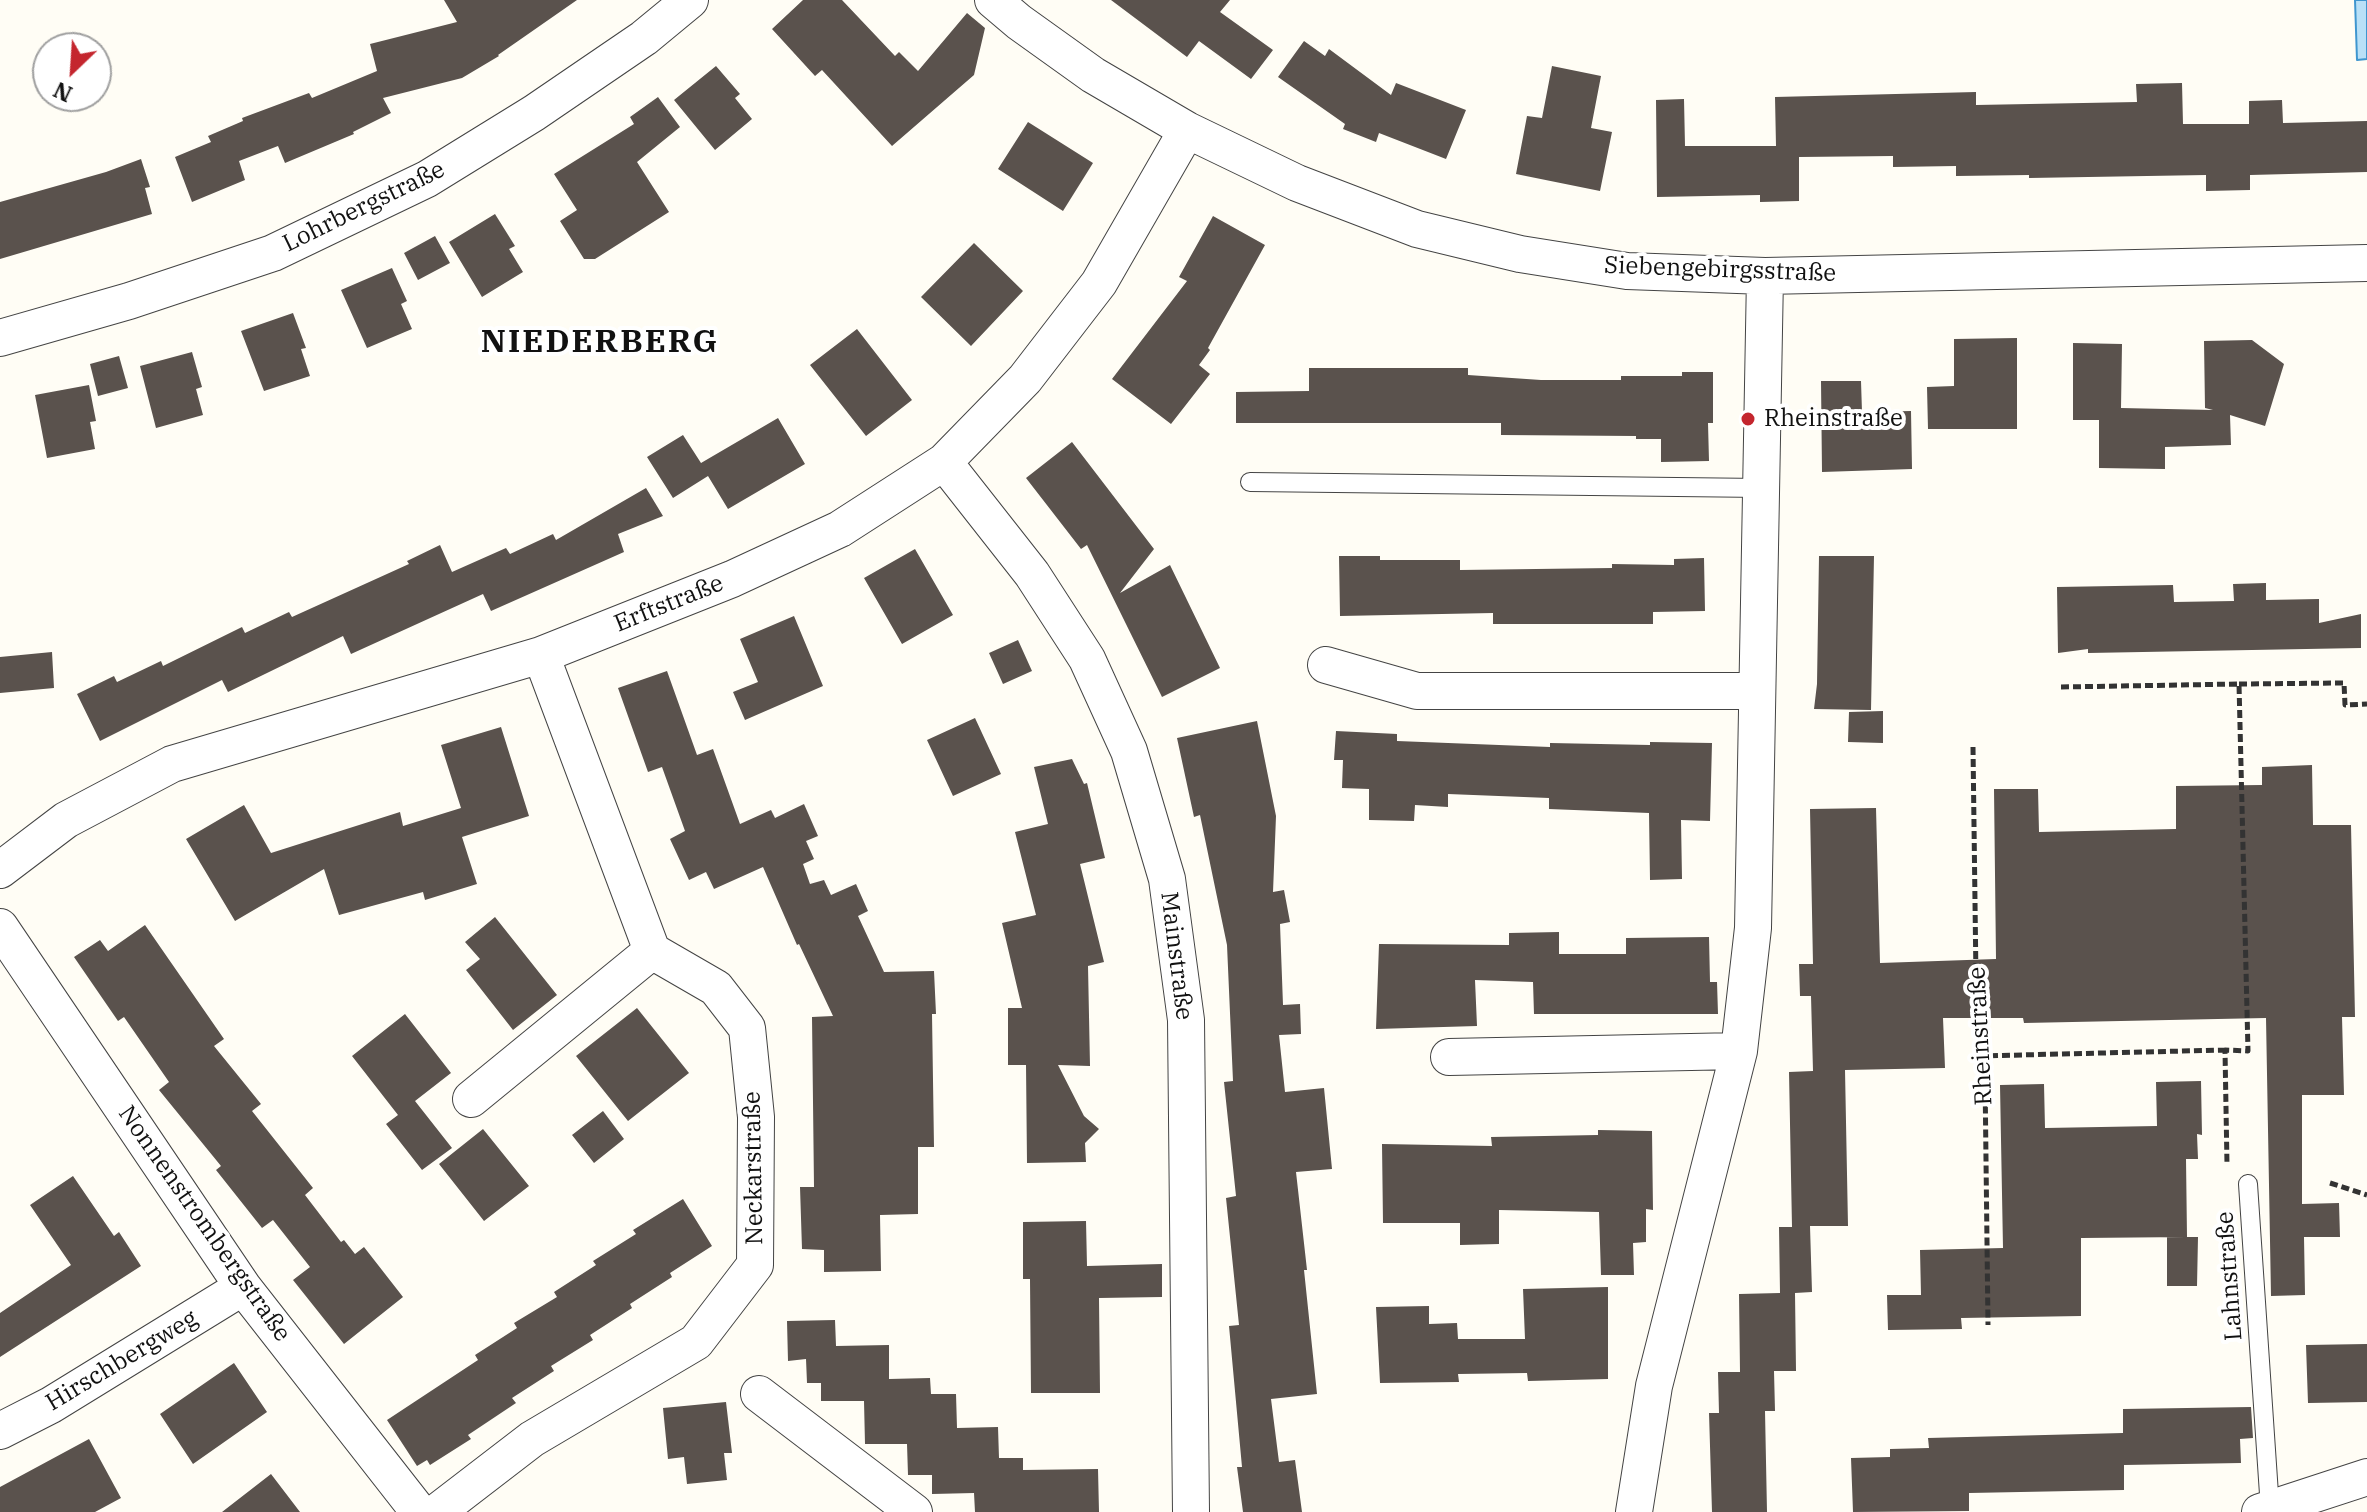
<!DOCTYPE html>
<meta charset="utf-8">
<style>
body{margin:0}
#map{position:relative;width:2367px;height:1512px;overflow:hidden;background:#fffdf5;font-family:"IBM Plex Serif",serif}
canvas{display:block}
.north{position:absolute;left:32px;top:32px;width:80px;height:80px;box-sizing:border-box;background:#fff;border:2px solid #a0a0a0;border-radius:50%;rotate:205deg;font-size:22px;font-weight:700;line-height:32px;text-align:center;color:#111}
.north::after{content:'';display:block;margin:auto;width:28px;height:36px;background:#c4262e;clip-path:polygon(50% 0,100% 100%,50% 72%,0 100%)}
</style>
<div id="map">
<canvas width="2367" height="1512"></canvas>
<div class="north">N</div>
</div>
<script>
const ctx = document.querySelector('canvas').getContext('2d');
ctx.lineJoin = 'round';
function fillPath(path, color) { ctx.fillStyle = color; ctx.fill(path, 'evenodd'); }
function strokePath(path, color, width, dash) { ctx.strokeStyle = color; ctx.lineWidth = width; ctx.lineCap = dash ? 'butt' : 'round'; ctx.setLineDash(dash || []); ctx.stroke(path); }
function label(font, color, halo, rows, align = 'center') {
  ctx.font = font + ' "IBM Plex Serif",serif'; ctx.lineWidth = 8; ctx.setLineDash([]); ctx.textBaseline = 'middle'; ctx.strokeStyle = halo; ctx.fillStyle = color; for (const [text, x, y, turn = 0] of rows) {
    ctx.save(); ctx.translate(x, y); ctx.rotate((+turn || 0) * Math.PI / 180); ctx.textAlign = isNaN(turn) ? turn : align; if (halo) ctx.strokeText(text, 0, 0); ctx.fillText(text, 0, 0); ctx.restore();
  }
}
const water = new Path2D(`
 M 2355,0 L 2367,0 L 2367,59 L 2357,60 Z`);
const building = new Path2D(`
 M 444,0 L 577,0 L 498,55 L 499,56 L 462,78 L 383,98 L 391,113 L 353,132 L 354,134 L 285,163 L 278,146 L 239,161 L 245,180 L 192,202 L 175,157 L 211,142 L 208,136 L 243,121 L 242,118 L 309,93 L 312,98 L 377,71 L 370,44 L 457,22 Z
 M 803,0 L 842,0 L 895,56 L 899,52 L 918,71 L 967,13 L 985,28 L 974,75 L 892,146 L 822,70 L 815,76 L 772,29 Z
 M 1111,0 L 1230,0 L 1220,12 L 1273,50 L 1251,79 L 1199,41 L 1187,57 Z
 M 1304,41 L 1325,56 L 1329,49 L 1391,95 L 1396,83 L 1466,110 L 1446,159 L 1379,133 L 1376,142 L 1343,129 L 1345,124 L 1278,77 Z
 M 716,66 L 740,94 L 735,98 L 752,119 L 715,150 L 674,100 Z
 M 1552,66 L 1601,76 L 1591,128 L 1612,132 L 1600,191 L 1516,174 L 1527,116 L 1542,118 Z
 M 2182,83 L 2183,124 L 2249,124 L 2249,101 L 2282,100 L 2283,123 L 2367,121 L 2367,172 L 2250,175 L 2250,190 L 2206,191 L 2206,175 L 2029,178 L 2029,175 L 1956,176 L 1956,166 L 1893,167 L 1893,156 L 1799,157 L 1799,201 L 1760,202 L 1760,195 L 1657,197 L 1656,100 L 1684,99 L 1685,146 L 1776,146 L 1775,97 L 1976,92 L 1976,105 L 2137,102 L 2136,84 Z
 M 658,97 L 680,127 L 637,162 L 669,212 L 595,259 L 584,259 L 560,221 L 577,210 L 554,174 L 634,124 L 630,117 Z
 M 1028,122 L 1093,163 L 1063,211 L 998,169 Z
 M 141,159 L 150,187 L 145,188 L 152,214 L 0,259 L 0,202 L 106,172 Z
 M 495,214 L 515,246 L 509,249 L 523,272 L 482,297 L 449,242 Z
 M 1213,216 L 1265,245 L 1208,348 L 1210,350 L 1199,365 L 1210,374 L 1171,424 L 1112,379 L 1187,281 L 1179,277 Z
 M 435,236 L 450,263 L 418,280 L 404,253 Z
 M 974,243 L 1023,291 L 971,346 L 921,297 Z
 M 392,268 L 407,301 L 401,304 L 412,329 L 367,348 L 341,290 Z
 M 293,313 L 306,348 L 301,349 L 310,376 L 264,391 L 241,331 Z
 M 857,329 L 912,400 L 866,436 L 810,365 Z
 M 2017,338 L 2017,429 L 1928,429 L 1927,387 L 1954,386 L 1954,339 Z
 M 2252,340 L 2284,364 L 2265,426 L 2230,415 L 2231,445 L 2165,447 L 2165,469 L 2099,468 L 2099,420 L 2073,420 L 2073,343 L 2122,344 L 2121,408 L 2213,410 L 2205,408 L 2204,341 Z
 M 192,352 L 202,387 L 196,389 L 203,415 L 156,428 L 140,366 Z
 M 119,356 L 128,388 L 98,396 L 90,364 Z
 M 1309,368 L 1468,368 L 1468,375 L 1541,380 L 1621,380 L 1621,376 L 1682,376 L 1682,372 L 1713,372 L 1713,423 L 1708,423 L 1709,461 L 1661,462 L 1661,439 L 1636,439 L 1636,436 L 1501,435 L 1501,423 L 1236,423 L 1236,392 L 1309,391 Z
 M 1821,381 L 1861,381 L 1862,412 L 1911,411 L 1912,469 L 1822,472 Z
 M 89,385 L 96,421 L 90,422 L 95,449 L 47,458 L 35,395 Z
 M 778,418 L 805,464 L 728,509 L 708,476 L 673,498 L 647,457 L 683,435 L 701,463 Z
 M 1072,442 L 1154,549 L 1120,593 L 1170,565 L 1220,668 L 1162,697 L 1087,545 L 1081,549 L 1026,478 Z
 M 646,488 L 663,516 L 618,534 L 624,552 L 491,611 L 483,594 L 351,654 L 343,636 L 228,692 L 222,680 L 100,741 L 77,694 L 114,676 L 117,682 L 161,661 L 163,666 L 242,627 L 245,633 L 289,612 L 292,617 L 409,564 L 407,561 L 440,545 L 452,572 L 506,548 L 510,554 L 553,534 L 556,540 Z
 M 915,549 L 953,615 L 902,644 L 864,578 Z
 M 1339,556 L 1380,556 L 1380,560 L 1460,560 L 1460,570 L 1612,568 L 1612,564 L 1674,565 L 1674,559 L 1704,558 L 1705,611 L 1653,612 L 1653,624 L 1493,624 L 1493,613 L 1340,616 Z
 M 1819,556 L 1874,556 L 1871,710 L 1814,709 L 1817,684 Z
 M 2266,583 L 2266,600 L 2319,599 L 2319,623 L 2361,614 L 2361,648 L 2088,653 L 2088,649 L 2058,653 L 2057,587 L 2173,585 L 2174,602 L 2234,601 L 2233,584 Z
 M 794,616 L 823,686 L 745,720 L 733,692 L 758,682 L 740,639 Z
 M 1018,640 L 1032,671 L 1003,684 L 989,653 Z
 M 52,652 L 54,688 L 0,693 L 0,657 Z
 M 667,671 L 697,755 L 713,749 L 740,824 L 771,810 L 775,818 L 804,804 L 818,836 L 806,841 L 814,859 L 803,864 L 810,884 L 824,880 L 831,895 L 856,884 L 868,911 L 858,916 L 884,972 L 934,971 L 936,1014 L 932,1014 L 934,1147 L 918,1147 L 918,1214 L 880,1215 L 881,1271 L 824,1272 L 824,1250 L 802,1249 L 800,1187 L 814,1187 L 812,1017 L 833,1016 L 799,944 L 797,945 L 763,867 L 714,889 L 706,872 L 689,880 L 670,839 L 685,831 L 662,767 L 648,772 L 618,688 Z
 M 1883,711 L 1883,743 L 1848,742 L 1849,712 Z
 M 975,718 L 1001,774 L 953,796 L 927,740 Z
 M 1257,721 L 1276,816 L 1273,892 L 1284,890 L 1290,922 L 1280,924 L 1283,1005 L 1300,1004 L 1301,1034 L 1279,1035 L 1285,1092 L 1324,1088 L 1332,1169 L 1296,1172 L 1307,1270 L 1304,1270 L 1317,1394 L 1271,1399 L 1279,1462 L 1295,1460 L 1302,1512 L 1243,1512 L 1237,1467 L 1242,1467 L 1229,1326 L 1239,1325 L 1226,1198 L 1236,1196 L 1224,1082 L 1233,1081 L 1227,945 L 1200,815 L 1194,817 L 1177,738 Z
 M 501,727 L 529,816 L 462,837 L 477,884 L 425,900 L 423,892 L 339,915 L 324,869 L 235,921 L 186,839 L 244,805 L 271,853 L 400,812 L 403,826 L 461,808 L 441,745 Z
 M 1336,731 L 1397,734 L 1397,741 L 1550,747 L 1550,743 L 1650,745 L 1650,742 L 1712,743 L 1710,821 L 1681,820 L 1682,879 L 1650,880 L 1649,813 L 1549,809 L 1549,798 L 1448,794 L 1448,807 L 1415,805 L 1414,821 L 1369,820 L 1369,789 L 1342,788 L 1343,760 L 1334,760 Z
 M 1072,759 L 1084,784 L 1087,783 L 1105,858 L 1080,864 L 1104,962 L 1088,966 L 1090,1066 L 1058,1065 L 1084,1116 L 1099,1129 L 1085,1143 L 1086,1162 L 1027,1163 L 1026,1065 L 1008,1065 L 1008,1008 L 1022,1008 L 1002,923 L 1036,915 L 1015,832 L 1048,824 L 1034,767 Z
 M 2312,765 L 2313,825 L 2351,825 L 2355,1017 L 2342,1017 L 2344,1095 L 2302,1095 L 2302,1204 L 2339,1203 L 2340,1237 L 2304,1237 L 2305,1295 L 2271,1296 L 2266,1018 L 2024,1023 L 2023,1018 L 1943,1018 L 1945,1068 L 1845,1070 L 1848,1226 L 1810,1226 L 1812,1292 L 1795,1293 L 1796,1371 L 1774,1371 L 1775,1411 L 1765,1411 L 1767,1512 L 1712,1512 L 1709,1413 L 1719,1413 L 1718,1372 L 1740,1372 L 1739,1294 L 1780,1293 L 1779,1227 L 1792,1227 L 1789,1072 L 1813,1071 L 1811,996 L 1800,996 L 1799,964 L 1813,964 L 1810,809 L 1876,808 L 1880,963 L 1996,959 L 1994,789 L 2038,789 L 2039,832 L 2176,829 L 2176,786 L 2262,785 L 2262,767 Z
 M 495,917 L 557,995 L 513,1030 L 466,970 L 480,959 L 465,942 Z
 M 145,925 L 224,1039 L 214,1046 L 261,1104 L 252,1111 L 313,1188 L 305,1195 L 341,1242 L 344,1240 L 355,1254 L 364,1247 L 403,1297 L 344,1344 L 293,1280 L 310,1267 L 273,1220 L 262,1228 L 216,1170 L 221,1166 L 159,1090 L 169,1082 L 124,1017 L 118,1021 L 74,957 L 100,940 L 108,951 Z
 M 1559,932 L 1559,954 L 1626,954 L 1626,938 L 1709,937 L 1710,982 L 1717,982 L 1718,1014 L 1534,1014 L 1533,982 L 1475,980 L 1477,1026 L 1376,1029 L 1379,944 L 1509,945 L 1509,933 Z
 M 637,1008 L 689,1073 L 628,1121 L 576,1056 Z
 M 405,1014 L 451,1073 L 415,1101 L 452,1148 L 422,1170 L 386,1124 L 398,1115 L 352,1056 Z
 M 2201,1081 L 2202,1135 L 2197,1134 L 2198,1159 L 2186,1159 L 2187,1237 L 2081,1238 L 2081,1316 L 1961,1318 L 1962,1329 L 1888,1330 L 1887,1295 L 1921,1295 L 1920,1250 L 2003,1248 L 2000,1085 L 2044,1084 L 2045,1128 L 2157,1126 L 2156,1082 Z
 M 603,1111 L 624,1139 L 594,1163 L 572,1135 Z
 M 483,1129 L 529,1186 L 484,1221 L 439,1164 Z
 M 1598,1130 L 1652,1131 L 1653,1210 L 1646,1209 L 1646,1242 L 1633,1243 L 1634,1275 L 1601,1275 L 1599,1212 L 1499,1210 L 1499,1244 L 1460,1245 L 1460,1223 L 1383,1223 L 1382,1144 L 1492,1146 L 1491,1137 L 1598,1135 Z
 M 73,1176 L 114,1236 L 119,1232 L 141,1266 L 0,1357 L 0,1313 L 71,1265 L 30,1205 Z
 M 683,1199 L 712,1246 L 670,1273 L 672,1277 L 630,1304 L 632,1308 L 590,1335 L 593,1340 L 551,1366 L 554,1371 L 512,1398 L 516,1403 L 468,1435 L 471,1439 L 430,1465 L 427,1460 L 417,1466 L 387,1420 L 478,1360 L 475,1355 L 517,1328 L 514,1323 L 557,1297 L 554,1292 L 596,1265 L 593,1261 L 636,1234 L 633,1230 Z
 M 1086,1221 L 1087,1266 L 1162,1264 L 1162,1297 L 1099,1298 L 1100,1393 L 1031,1393 L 1030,1279 L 1023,1279 L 1023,1222 Z
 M 2167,1237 L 2198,1237 L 2197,1286 L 2167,1286 Z
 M 1608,1287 L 1608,1379 L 1528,1381 L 1527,1373 L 1458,1374 L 1459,1382 L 1380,1383 L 1376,1307 L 1429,1306 L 1429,1324 L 1457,1323 L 1458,1339 L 1525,1339 L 1523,1289 Z
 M 835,1320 L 836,1346 L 889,1345 L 889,1379 L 930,1378 L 931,1394 L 956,1394 L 957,1428 L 998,1427 L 999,1458 L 1023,1458 L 1023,1470 L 1098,1469 L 1099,1512 L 975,1512 L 974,1493 L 932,1494 L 932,1475 L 908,1475 L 907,1444 L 865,1444 L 864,1401 L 821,1401 L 821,1383 L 807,1383 L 806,1359 L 788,1361 L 787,1321 Z
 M 2367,1344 L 2367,1402 L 2308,1403 L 2306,1345 Z
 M 234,1363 L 267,1412 L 193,1464 L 160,1414 Z
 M 726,1402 L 732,1453 L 724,1453 L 727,1480 L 687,1484 L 684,1457 L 668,1459 L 663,1408 Z
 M 2251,1407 L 2253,1438 L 2240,1439 L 2241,1463 L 2124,1465 L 2124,1490 L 1969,1493 L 1969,1511 L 1853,1512 L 1851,1458 L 1890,1457 L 1890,1449 L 1929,1448 L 1928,1438 L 2123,1433 L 2123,1409 Z
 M 89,1439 L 121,1498 L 95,1512 L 0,1512 L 0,1487 Z
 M 271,1474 L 300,1512 L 222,1512 Z`);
const path = new Path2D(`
 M 2239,684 L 2344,683 L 2345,705 L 2367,704
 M 2061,687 L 2239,684 L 2248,1051 L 2225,1050 L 2227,1165
 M 1973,747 L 1977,1056 L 1985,1076 L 1988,1325
 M 1978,1056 L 2225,1050
 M 2330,1183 L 2367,1195`);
const lane = new Path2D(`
 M 1250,482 L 1762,488
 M 2248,1184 L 2270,1509`);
const street = new Path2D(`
 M 993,0 L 1019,22 L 1093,75 L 1187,130 L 1297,183 L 1417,229 L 1520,254 L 1627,271 L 1765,276 L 2367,263
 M 0,338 L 129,301 L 273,253 L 427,179 L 534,113 L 644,38 L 690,0
 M 944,462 L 1032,574 L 1087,659 L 1129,751 L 1167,879 L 1186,1020 L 1191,1512
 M 1326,665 L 1417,691 L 1757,691
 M 0,870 L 66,820 L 172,764 L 541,655 L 732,579 L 840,529 L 944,462 L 1025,379 L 1099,283 L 1187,130
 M 0,927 L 243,1287 L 419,1512
 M 1449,1057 L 1739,1051
 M 471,1099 L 652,951
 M 759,1394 L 914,1512
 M 0,1431 L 51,1405 L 243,1287
 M 437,1512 L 532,1439 L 696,1342 L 755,1265 L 756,1117 L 747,1028 L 716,988 L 652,951 L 541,655
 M 1634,1512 L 1654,1386 L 1739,1051 L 1753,928 L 1765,276
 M 2260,1512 L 2367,1477`);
const markers = [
 [1748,419,8,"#c4262e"]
];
const streetNames = [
 ["Lohrbergstraße",364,207,-26],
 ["Siebengebirgsstraße",1720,270,2],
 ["Erftstraße",669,604,-22],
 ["Mainstraße",1176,956,83],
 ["Rheinstraße",1981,1036,-93],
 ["Neckarstraße",754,1168,-91],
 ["Nonnenstrombergstraße",204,1224,55],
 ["Lahnstraße",2230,1276,-94],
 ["Hirschbergweg",122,1361,-31]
];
const poiNames = [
 ["Rheinstraße",1764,419]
];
const districtNames = [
 ["NIEDERBERG",600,343]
];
fillPath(water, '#b9e0f7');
strokePath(water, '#3f96cf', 2);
fillPath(building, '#5a524d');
strokePath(lane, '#444', 20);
strokePath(street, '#444', 38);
strokePath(path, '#333', 5, [8, 4]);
strokePath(lane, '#fff', 18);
strokePath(street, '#fff', 36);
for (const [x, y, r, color] of markers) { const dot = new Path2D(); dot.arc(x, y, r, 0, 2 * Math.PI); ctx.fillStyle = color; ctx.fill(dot); strokePath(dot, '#fff', 3); }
label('24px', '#111', '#fff', streetNames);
label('24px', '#111', '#fff', poiNames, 'left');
ctx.letterSpacing = '2px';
label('bold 32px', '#111', '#fff', districtNames);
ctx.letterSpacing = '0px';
</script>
